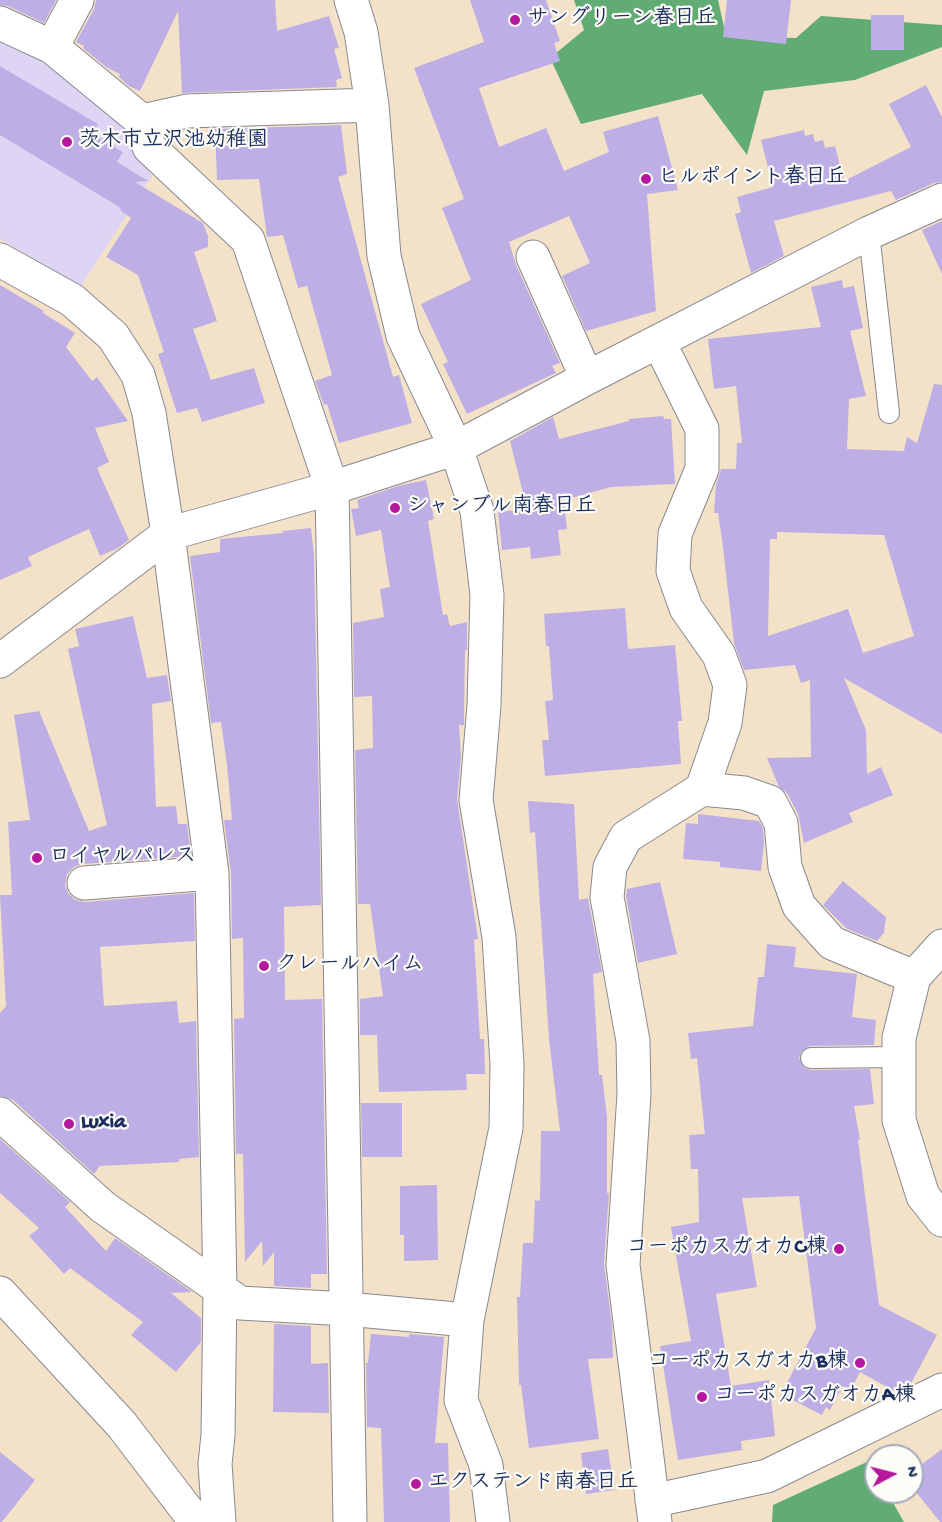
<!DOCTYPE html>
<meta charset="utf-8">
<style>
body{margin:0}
#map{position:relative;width:942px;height:1522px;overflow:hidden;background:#f4e2c8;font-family:"Gochi Hand",sans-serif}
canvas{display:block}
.north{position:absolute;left:864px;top:1444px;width:60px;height:60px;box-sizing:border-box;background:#fdfcf7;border:2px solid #a3aaba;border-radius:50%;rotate:83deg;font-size:16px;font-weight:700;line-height:24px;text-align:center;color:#1b2f5e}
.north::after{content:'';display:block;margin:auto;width:21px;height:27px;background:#b5179e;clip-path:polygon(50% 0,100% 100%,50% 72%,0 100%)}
</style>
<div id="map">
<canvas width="942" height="1522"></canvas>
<div class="north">N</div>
</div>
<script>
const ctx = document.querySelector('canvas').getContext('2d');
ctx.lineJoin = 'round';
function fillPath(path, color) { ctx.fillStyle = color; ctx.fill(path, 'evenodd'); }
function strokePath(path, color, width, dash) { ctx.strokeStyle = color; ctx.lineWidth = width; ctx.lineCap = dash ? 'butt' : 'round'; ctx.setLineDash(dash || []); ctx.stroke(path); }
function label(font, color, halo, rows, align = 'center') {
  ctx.font = font + ' "Gochi Hand","Klee One",sans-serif'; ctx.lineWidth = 4.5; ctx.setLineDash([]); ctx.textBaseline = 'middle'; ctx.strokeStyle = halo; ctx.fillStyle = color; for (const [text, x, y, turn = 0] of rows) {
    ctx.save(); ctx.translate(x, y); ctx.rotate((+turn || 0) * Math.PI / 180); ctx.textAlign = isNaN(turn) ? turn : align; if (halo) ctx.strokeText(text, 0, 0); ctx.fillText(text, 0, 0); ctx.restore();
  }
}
const built = new Path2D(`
 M 0,37 L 49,61 L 116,107 L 152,176 L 81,286 L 0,239 Z`);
const forest = new Path2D(`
 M 574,0 L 718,0 L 726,36 L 796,38 L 821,16 L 942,25 L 942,47 L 855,80 L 764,91 L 747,155 L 702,94 L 581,124 L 550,58 L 584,30 Z
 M 869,1461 L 876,1473 L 876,1492 L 887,1492 L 904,1522 L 772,1522 L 773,1505 Z`);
const building = new Path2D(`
 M 0,0 L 56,0 L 44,23 L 8,6 L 0,5 Z
 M 96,0 L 275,0 L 277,31 L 329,16 L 339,48 L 334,49 L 342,78 L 336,80 L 337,87 L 182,93 L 178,11 L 140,91 L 129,86 L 119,77 L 120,74 L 106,67 L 83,48 L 84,46 L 76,42 L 94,9 Z
 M 470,0 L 546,0 L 560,41 L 554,43 L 560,61 L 479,88 L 499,147 L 546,128 L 564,171 L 609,152 L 603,132 L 658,116 L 678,190 L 647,194 L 656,311 L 586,331 L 562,276 L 590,263 L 569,216 L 509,242 L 516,265 L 560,363 L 552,366 L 556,373 L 467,414 L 443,364 L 448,362 L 421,304 L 471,280 L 442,208 L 464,199 L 414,68 L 484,42 Z
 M 727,0 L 791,0 L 786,44 L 723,37 Z
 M 871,15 L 904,15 L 904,50 L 871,50 Z
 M 0,66 L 98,124 L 92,134 L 123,152 L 117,162 L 148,181 L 135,182 L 203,223 L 208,236 L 208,247 L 194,252 L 217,321 L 193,329 L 211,380 L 254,368 L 265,403 L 202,422 L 197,408 L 177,413 L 158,354 L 164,352 L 138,275 L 106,257 L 131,218 L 120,210 L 121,208 L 0,135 Z
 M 926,85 L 942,117 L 942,182 L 934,183 L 896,200 L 891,191 L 774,221 L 784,256 L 751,273 L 735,214 L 741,212 L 737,197 L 773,187 L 761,140 L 804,130 L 805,136 L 813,134 L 815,142 L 823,140 L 825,148 L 835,146 L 844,181 L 911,147 L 889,104 Z
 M 341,125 L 347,174 L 338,177 L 393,377 L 399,375 L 412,423 L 339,443 L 327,404 L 324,405 L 315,381 L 332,375 L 307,286 L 298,288 L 283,235 L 267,237 L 259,179 L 217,180 L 215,129 Z
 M 942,221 L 942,274 L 922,230 Z
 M 842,280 L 843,288 L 854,286 L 863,328 L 850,331 L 866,396 L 849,399 L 847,449 L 904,451 L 907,437 L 917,443 L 934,384 L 942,385 L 942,734 L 844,678 L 866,730 L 867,774 L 881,767 L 893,795 L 849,813 L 853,822 L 804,843 L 798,814 L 787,793 L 779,787 L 767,758 L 811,757 L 810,680 L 801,683 L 795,665 L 744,670 L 734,643 L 722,539 L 718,513 L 714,513 L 716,485 L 721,469 L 736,469 L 737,443 L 742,443 L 736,386 L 714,389 L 708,339 L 821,327 L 811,287 ZM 777,532 L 884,535 L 914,636 L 863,653 L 848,609 L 768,636 L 770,539 L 777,539 Z
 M 0,285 L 44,311 L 43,313 L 75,333 L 66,347 L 92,381 L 97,377 L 128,421 L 95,428 L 109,462 L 97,468 L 129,540 L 118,548 L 100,556 L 89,529 L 28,557 L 32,566 L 0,580 Z
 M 663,416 L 664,419 L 671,419 L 675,484 L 611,487 L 564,500 L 567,529 L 558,530 L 561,555 L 531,559 L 530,547 L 502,550 L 498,512 L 527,509 L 510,441 L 553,417 L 559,439 L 629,421 L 629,419 Z
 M 426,480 L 434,519 L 428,521 L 443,615 L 447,614 L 450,626 L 467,622 L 467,650 L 465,650 L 464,715 L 464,725 L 459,725 L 461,756 L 457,799 L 478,939 L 474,940 L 480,1039 L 484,1039 L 485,1074 L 466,1074 L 467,1090 L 379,1092 L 377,1035 L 360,1035 L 360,999 L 383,996 L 370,904 L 358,904 L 355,750 L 373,748 L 372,696 L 354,697 L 353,623 L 384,617 L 380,589 L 390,587 L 381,530 L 356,536 L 351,509 L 359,508 L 357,500 L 398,486 Z
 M 311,528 L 314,555 L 321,905 L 284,907 L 285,1000 L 322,999 L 327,1274 L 311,1274 L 311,1288 L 274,1286 L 274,1252 L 263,1266 L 262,1241 L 245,1262 L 243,1154 L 236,1154 L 234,1019 L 244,1018 L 243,938 L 232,939 L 231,873 L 224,820 L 232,820 L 227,765 L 221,722 L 211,723 L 190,556 L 220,552 L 220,539 L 283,533 L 282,531 Z
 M 625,608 L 628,649 L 675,645 L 682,721 L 678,721 L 681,764 L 545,776 L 542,740 L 549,740 L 545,701 L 553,700 L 549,646 L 546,646 L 544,614 Z
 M 133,616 L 147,678 L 167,675 L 171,701 L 152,704 L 156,807 L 176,806 L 178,824 L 187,824 L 191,856 L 82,864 L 74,867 L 67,874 L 65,885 L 68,893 L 75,900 L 85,902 L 194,893 L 195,941 L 100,947 L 104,1006 L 177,1001 L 179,1023 L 196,1021 L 199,1157 L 179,1159 L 179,1162 L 100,1166 L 94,1174 L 13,1100 L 0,1096 L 0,1013 L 6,1006 L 0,895 L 12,895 L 8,822 L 30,820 L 14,715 L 39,711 L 89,831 L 107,825 L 68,649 L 79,646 L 75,629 Z
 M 528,801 L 574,804 L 579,900 L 588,898 L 602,972 L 593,974 L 599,1075 L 602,1075 L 607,1117 L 607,1193 L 609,1193 L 604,1264 L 612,1325 L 613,1358 L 588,1359 L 599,1439 L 529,1448 L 521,1385 L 519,1385 L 517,1297 L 520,1297 L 523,1243 L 533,1243 L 535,1200 L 540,1201 L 541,1131 L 560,1131 L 549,1039 L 535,832 L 530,833 Z
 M 698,814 L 759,821 L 763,828 L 764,842 L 761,871 L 720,867 L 720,862 L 683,859 L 686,823 L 698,824 Z
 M 843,881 L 886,917 L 884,933 L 877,941 L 847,929 L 823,905 Z
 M 660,882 L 677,954 L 638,963 L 626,896 L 627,889 Z
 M 767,944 L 796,947 L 794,967 L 857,974 L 852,1017 L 876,1020 L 874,1045 L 810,1046 L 801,1052 L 799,1059 L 805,1068 L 811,1070 L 870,1069 L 874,1104 L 854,1106 L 860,1140 L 858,1140 L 879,1305 L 937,1335 L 910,1385 L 896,1392 L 860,1372 L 851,1390 L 843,1386 L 830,1410 L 826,1407 L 822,1415 L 781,1394 L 816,1328 L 799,1196 L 742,1198 L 757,1287 L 716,1294 L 731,1386 L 769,1380 L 775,1436 L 741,1441 L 742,1450 L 678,1460 L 660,1346 L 691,1341 L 671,1227 L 699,1222 L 698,1169 L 691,1169 L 689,1135 L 705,1134 L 697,1058 L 691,1059 L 688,1033 L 753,1026 L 758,977 L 764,977 Z
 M 361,1103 L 402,1103 L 402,1157 L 362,1157 Z
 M 0,1139 L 70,1202 L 65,1207 L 106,1251 L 115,1238 L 192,1292 L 171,1293 L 201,1318 L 201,1342 L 176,1372 L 131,1335 L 143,1322 L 70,1268 L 64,1274 L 29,1236 L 39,1228 L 0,1193 Z
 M 437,1185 L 438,1260 L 404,1261 L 404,1235 L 400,1235 L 400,1186 Z
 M 274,1324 L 311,1326 L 311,1364 L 328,1363 L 329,1413 L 273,1412 Z
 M 371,1334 L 409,1337 L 409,1334 L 444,1337 L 435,1443 L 448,1443 L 450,1522 L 384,1522 L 381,1428 L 367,1427 L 366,1363 L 368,1363 Z
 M 608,1449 L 614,1490 L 586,1494 L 581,1453 Z
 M 942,1449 L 942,1522 L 940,1522 L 912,1487 L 912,1472 Z
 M 0,1452 L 35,1480 L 2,1522 L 0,1522 Z`);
const lane = new Path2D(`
 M 869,233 L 889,413
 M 811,1058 L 899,1057`);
const street = new Path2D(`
 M 351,0 L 361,32 L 372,105 L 384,256 L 403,336 L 456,448 L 477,511 L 487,595 L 484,705 L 476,800 L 499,937 L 507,1064 L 506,1128 L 467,1320 L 461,1400 L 486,1465 L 493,1522
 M 0,23 L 52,47 L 142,121 L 149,147 L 248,240 L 332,488 L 350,1522
 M 52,47 L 77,0
 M 142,121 L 187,111 L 372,105
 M 533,257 L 587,378
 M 0,260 L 72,300 L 113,336 L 138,375 L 149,413 L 168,534 L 212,873 L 220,1290 L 218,1435 L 215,1464 L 219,1522
 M 0,661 L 168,534 L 332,488 L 456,448 L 587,378 L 869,233 L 942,200
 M 702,789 L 744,793 L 770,802 L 781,823 L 785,867 L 799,906 L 832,943 L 914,977
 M 84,883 L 212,873
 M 942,946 L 914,977 L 899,1038 L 899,1120 L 923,1196 L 942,1220
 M 0,1114 L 103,1207 L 240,1303 L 347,1309 L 467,1320
 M 652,1501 L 767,1476 L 942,1390
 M 655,1522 L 623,1265 L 634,1094 L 633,1041 L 607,897 L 610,867 L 626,837 L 702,789 L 725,723 L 730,685 L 719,655 L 686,608 L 673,571 L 675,534 L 702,469 L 702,429 L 659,342`);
const secondary = new Path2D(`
 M 0,1293 L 122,1425 L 196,1522`);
const markers = [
 [515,20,6,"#b5179e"],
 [67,142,6,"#b5179e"],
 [646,179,6,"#b5179e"],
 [395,508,6,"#b5179e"],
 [37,858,6,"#b5179e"],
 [264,966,6,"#b5179e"],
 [69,1124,6,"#b5179e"],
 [839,1249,6,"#b5179e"],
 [860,1363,6,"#b5179e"],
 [702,1397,6,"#b5179e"],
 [416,1484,6,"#b5179e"]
];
const poiNames = [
 ["サングリーン春日丘",527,20],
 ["茨木市立沢池幼稚園",79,142],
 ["ヒルポイント春日丘",658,179],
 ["シャンブル南春日丘",407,508],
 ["ロイヤルパレス",49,858],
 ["クレールハイム",276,966],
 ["Luxia",81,1124],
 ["コーポカスガオカC棟",827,1249,"right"],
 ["コーポカスガオカB棟",848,1363,"right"],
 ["コーポカスガオカA棟",714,1397],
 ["エクステンド南春日丘",428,1484]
];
fillPath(built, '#ded5f5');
fillPath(forest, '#61ac75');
fillPath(building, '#bdafe5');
strokePath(lane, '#888893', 22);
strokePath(street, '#888893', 35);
strokePath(secondary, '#888893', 35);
strokePath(lane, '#fff', 20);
strokePath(street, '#fff', 33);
strokePath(secondary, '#fff', 33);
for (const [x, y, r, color] of markers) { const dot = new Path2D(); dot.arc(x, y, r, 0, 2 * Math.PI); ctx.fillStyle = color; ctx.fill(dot); strokePath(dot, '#fdfcf7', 2); }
label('bold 21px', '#1b2f5e', '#fdfcf7', poiNames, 'left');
</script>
